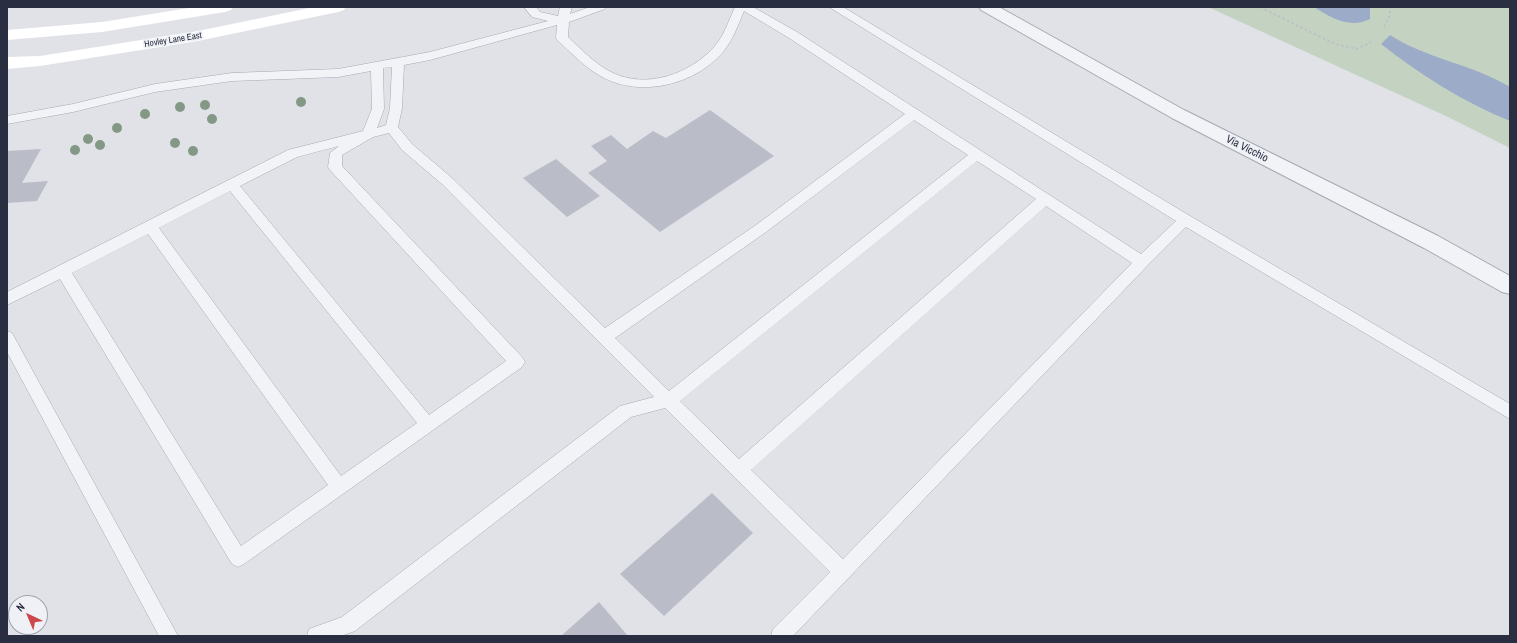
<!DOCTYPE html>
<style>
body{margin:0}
#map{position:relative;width:1517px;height:643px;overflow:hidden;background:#e0e2e8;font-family:"Archivo Narrow",sans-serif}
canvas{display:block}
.frame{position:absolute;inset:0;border:8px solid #292e40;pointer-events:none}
.north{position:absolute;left:8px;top:595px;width:40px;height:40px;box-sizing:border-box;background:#eff1f6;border:1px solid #a0a3ad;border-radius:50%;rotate:316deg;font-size:11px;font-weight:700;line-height:16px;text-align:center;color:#292e40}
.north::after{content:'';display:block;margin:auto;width:14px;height:18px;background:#cc464a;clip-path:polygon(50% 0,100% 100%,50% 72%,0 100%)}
</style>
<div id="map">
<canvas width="1517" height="643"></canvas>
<div class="frame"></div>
<div class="north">N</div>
</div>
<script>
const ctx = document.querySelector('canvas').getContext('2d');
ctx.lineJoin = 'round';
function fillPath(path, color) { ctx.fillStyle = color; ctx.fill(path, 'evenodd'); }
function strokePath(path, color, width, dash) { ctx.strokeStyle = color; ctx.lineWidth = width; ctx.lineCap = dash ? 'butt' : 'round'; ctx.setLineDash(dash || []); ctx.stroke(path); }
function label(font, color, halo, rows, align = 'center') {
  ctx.font = font + ' "Archivo Narrow",sans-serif'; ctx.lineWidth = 3.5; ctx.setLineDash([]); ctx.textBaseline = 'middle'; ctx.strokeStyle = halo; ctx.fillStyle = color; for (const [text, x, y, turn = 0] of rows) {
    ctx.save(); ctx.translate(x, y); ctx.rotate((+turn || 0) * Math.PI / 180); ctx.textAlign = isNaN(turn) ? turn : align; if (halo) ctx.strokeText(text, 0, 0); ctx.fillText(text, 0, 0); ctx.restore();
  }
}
const green = new Path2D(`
 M 1208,7 L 1510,7 L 1510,148 L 1448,117 Z`);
const water = new Path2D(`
 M 1314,7 L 1370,7 L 1370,19 C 1350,29 1331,18 1314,7 Z
 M 1390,35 C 1427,59 1472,64 1510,87 L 1510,121 C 1463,102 1421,75 1381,44 Z`);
const building = new Path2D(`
 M 710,110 L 774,156 L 660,232 L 588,173 L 607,161 L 591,146 L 611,135 L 627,149 L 653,131 L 666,138 Z
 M 41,149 L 22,183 L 48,181 L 37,201 L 7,203 L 7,151 Z
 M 556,159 L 600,196 L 567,217 L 523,178 Z
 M 712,493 L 753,533 L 664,616 L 620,574 Z
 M 599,602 L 628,636 L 561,636 Z`);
const path = new Path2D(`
 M 1260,7 L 1335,44 L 1357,49 L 1371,42
 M 1384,27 L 1389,17 L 1391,7`);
const service = new Path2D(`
 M 524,7 L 536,7 L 540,12 L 558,16 L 560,7 L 572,7 L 570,14 L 590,7 L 607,7 L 605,9 L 569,22 L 568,37 C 582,50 596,65 613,73 C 647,89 690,74 714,47 C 724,36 729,20 735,7 L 753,7 L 797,32 L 1141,254 L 1176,221 L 829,7 L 843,7 L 1190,216 L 1510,404 L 1510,419 L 1186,227 L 1147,266 L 793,636 L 771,636 L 773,629 L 830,572 L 665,408 L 631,417 L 355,631 L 341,636 L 307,636 L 309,629 L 342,617 L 620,406 L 654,397 L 442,184 L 402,150 L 389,133 L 373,137 L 342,155 L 342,166 L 522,357 L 525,362 L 522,367 L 244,564 L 238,567 L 232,564 L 60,279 L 7,305 L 7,292 L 288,150 L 363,131 L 372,109 L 371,71 L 338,77 L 232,81 L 155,92 L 73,112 L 7,124 L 7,116 L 73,104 L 155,84 L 232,73 L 338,69 L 430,52 L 548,21 L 532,17 ZM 744,11 L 789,38 L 905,114 L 756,225 L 605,328 L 452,178 L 412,144 L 398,127 L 402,108 L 404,65 L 430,60 L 557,25 L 556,38 L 558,41 C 573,54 587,70 606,79 C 644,97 696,84 723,52 C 733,40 738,25 744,11 ZM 392,67 L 390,108 L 386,125 L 377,128 L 384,109 L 383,68 ZM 914,120 L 968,155 L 669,391 L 615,338 L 766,232 ZM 339,146 L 330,153 L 328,167 L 330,170 L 506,361 L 429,415 L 240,186 L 297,157 ZM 977,161 L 1036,199 L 739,459 L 680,401 ZM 230,191 L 417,423 L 341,476 L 159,228 ZM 1046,206 L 1132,263 L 843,559 L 751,470 ZM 148,234 L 328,485 L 241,546 L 72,273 Z
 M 7,331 L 12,333 L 178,636 L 159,636 L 7,352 Z`);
const minor = new Path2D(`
 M 979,7 L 999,7 L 1184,110 L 1438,236 L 1510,276 L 1510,294 L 1502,292 L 1424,248 L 1172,118 L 981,10 Z`);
const secondary = new Path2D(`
 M 195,7 L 233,7 L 231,10 L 225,12 L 102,32 L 7,40 L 7,30 L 102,22 Z
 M 314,7 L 346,7 L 344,10 L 338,12 L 198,41 L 40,66 L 7,69 L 7,57 L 40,56 L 198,31 Z`);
const trees = [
 [301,102],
 [205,105],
 [180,107],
 [145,114],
 [212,119],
 [117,128],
 [88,139],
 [175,143],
 [100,145],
 [75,150],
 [193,151]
];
const farStreetnames = [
 ["Hovley Lane East",173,40,-9]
];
const streetNames = [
 ["Via Vicchio",1247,149,27]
];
fillPath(green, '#c3d2c1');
fillPath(water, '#9babc8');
fillPath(building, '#babdc8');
strokePath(service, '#a5a8b2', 1);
strokePath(minor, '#a5a8b2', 2);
strokePath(path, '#bec0c7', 2, [2.5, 2.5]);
fillPath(service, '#f2f3f7');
fillPath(minor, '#f2f3f7');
fillPath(secondary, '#fff');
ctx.fillStyle = '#849886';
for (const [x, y] of trees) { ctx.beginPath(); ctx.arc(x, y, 5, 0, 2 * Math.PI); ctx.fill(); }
label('9px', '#292e40', '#eff1f6', farStreetnames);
label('11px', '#292e40', '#eff1f6', streetNames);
</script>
